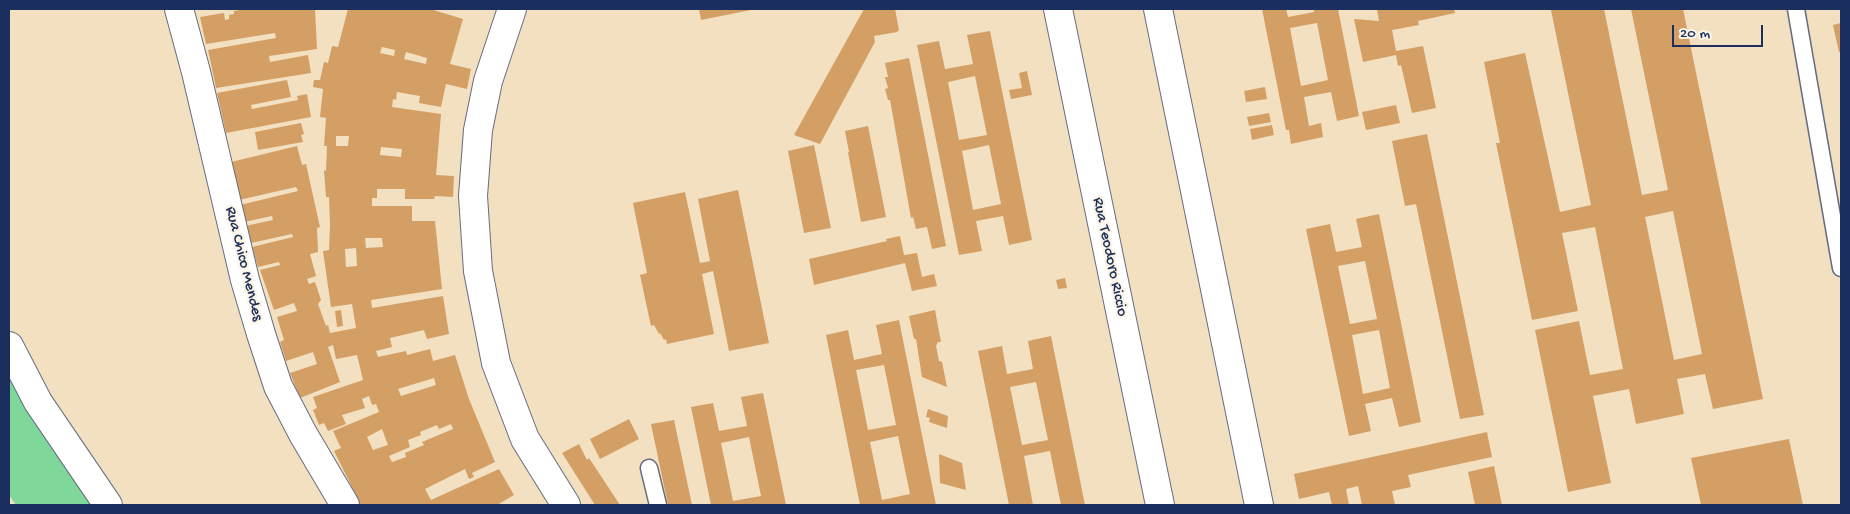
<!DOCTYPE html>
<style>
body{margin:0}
#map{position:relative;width:1850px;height:514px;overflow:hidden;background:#f2e0c1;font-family:"Gochi Hand",sans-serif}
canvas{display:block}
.frame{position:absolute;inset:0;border:10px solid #1b2f5e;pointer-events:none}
.scale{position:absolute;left:1672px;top:25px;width:91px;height:22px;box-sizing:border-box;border:2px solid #1b2f5e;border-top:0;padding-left:6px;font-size:15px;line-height:18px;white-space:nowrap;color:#1b2f5e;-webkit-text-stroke:4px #fcf5e5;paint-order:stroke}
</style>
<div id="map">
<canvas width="1850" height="514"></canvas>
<div class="frame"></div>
<div class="scale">20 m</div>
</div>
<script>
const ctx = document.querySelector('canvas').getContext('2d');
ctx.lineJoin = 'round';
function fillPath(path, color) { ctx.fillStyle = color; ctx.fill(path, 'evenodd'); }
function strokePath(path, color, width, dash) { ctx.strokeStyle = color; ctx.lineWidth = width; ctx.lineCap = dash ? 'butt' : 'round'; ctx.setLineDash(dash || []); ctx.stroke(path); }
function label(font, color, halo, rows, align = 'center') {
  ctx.font = font + ' "Gochi Hand",sans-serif'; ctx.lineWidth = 4.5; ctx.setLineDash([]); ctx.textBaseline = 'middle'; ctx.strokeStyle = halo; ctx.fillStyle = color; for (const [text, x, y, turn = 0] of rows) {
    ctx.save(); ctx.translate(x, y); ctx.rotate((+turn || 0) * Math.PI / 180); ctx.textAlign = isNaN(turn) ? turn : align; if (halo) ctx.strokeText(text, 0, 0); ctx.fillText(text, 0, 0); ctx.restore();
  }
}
const green = new Path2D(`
 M 9,352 L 100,505 L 16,505 L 9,495 Z`);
const building = new Path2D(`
 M 246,9 L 315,9 L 317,49 L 269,56 L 270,62 L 308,55 L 311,73 L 216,88 L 208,50 L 276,38 L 275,33 L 206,44 L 200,17 L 224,13 L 225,20 L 229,19 L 229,15 L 234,14 L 234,11 Z
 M 348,9 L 430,9 L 463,19 L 450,64 L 471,69 L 467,89 L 446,84 L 441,107 L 419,103 L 420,96 L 397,92 L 396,100 L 393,99 L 392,107 L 441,114 L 436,175 L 454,176 L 453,197 L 435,196 L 434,199 L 405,199 L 405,189 L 377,189 L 377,198 L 372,198 L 372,206 L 412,206 L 412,221 L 435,221 L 442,289 L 371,300 L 372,308 L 443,296 L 449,334 L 427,339 L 424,330 L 390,338 L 392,347 L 376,351 L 378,357 L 406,351 L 407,355 L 430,349 L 433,361 L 455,355 L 469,399 L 495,462 L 472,473 L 474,477 L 469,479 L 465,469 L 425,489 L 431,500 L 499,469 L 514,495 L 497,505 L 358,505 L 355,500 L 358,499 L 334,451 L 341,448 L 333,431 L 379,412 L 376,404 L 372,405 L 369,396 L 362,399 L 365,408 L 342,415 L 346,424 L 328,431 L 324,423 L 319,425 L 313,410 L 317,408 L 313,397 L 363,380 L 357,355 L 336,359 L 333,345 L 328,347 L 340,382 L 300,398 L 290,373 L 317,364 L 313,352 L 286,361 L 280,342 L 284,340 L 277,317 L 297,311 L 294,303 L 274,310 L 260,270 L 280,265 L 279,262 L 258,267 L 252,247 L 293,237 L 292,234 L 251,243 L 245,226 L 273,220 L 272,216 L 244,222 L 240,205 L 298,191 L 296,187 L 239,200 L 231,162 L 297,146 L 302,165 L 306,164 L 320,227 L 317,228 L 318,252 L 310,254 L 316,276 L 307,279 L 309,284 L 315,282 L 321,300 L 318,304 L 326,326 L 328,325 L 330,333 L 356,328 L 352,304 L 331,307 L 323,251 L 329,250 L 330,225 L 329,197 L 326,197 L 324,170 L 326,171 L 327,146 L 324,146 L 326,118 L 320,117 L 323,89 L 313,87 L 314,80 L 320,80 L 324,62 L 328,63 L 332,46 L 338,47 ZM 382,47 L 395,50 L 394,56 L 380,53 ZM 406,52 L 427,58 L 426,64 L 404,59 ZM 336,136 L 349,136 L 348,146 L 336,146 ZM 381,147 L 402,149 L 401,157 L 380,155 ZM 365,238 L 382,238 L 383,247 L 366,248 ZM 356,248 L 357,266 L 346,267 L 345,249 ZM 434,378 L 436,385 L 401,396 L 398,389 ZM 451,424 L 453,429 L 422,442 L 424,445 L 405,453 L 406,457 L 392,462 L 389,456 L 410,447 L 408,440 L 421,435 L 420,432 L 437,425 L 439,429 ZM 382,429 L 388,445 L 373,450 L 367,437 Z
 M 699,9 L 751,9 L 751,10 L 701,20 Z
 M 864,9 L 895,9 L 899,30 L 897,32 L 874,36 L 875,42 L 820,144 L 794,135 Z
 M 1262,9 L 1286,9 L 1288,17 L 1314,12 L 1314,9 L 1338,9 L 1359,116 L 1337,121 L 1331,92 L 1304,97 L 1309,126 L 1321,123 L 1323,137 L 1291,144 L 1289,130 L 1286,130 ZM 1317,23 L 1328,80 L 1301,86 L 1290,28 Z
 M 1377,9 L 1454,9 L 1455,13 L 1418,21 L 1419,25 L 1392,30 L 1396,51 L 1423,46 L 1436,108 L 1412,113 L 1401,65 L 1398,66 L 1396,55 L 1363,62 L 1354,19 L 1379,21 Z
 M 1558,9 L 1604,9 L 1642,195 L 1668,190 L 1631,9 L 1683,9 L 1763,399 L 1713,409 L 1705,374 L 1677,379 L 1684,414 L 1636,424 L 1629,389 L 1593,396 L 1611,483 L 1568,492 L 1535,330 L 1579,321 L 1590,375 L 1623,369 L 1595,227 L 1562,233 L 1578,311 L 1532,320 L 1496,143 L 1500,143 L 1484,62 L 1525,53 L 1560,212 L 1591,205 L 1551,10 ZM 1673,211 L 1702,354 L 1674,360 L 1645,217 Z
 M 1841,23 L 1841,52 L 1839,52 L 1833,25 Z
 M 990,31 L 1032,240 L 1009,245 L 1003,216 L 976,221 L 982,251 L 959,255 L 917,45 L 939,41 L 945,69 L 973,64 L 967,35 ZM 975,76 L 987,135 L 959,140 L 948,82 ZM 989,145 L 1001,204 L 973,210 L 962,151 Z
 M 909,58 L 946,246 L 932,249 L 927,227 L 916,229 L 913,217 L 911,218 L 890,100 L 888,100 L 885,89 L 888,88 L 885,77 L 888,77 L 885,63 Z
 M 1027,71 L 1032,95 L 1011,99 L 1009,90 L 1022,88 L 1019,73 Z
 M 287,80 L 291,97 L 251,105 L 252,109 L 298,100 L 297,96 L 307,94 L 311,117 L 226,133 L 217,93 Z
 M 1265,87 L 1267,99 L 1246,102 L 1244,91 Z
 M 1396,105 L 1400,123 L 1366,130 L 1362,112 Z
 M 1269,113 L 1271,122 L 1249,126 L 1247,117 Z
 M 301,123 L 304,134 L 301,135 L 303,142 L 258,150 L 255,132 Z
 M 1272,125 L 1274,135 L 1252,140 L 1250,129 Z
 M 868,126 L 886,217 L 861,222 L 848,152 L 849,152 L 845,131 Z
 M 1427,134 L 1484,415 L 1460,419 L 1416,204 L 1405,206 L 1392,141 Z
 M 814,145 L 831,228 L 804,233 L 788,151 Z
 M 738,190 L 769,343 L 729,351 L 713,271 L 702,274 L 714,334 L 667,344 L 666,339 L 664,340 L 660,333 L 659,334 L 654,325 L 651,326 L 640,275 L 647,273 L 633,203 L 685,192 L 700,263 L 710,261 L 698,199 Z
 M 1379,214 L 1421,422 L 1399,427 L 1392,398 L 1365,404 L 1371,431 L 1349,436 L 1306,229 L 1330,224 L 1336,252 L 1362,247 L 1356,219 ZM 1365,261 L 1377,319 L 1350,324 L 1338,266 ZM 1379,330 L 1390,388 L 1363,394 L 1352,335 Z
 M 900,236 L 904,255 L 917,253 L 922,277 L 934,274 L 937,286 L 912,291 L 905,263 L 814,285 L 809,259 L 887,241 L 886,239 Z
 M 1065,278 L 1067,288 L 1058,289 L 1056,280 Z
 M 341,310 L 343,326 L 337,327 L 335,311 Z
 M 935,310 L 941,342 L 938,342 L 936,346 L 939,361 L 942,362 L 947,387 L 922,377 L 916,339 L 914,339 L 909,316 Z
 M 899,320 L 936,505 L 860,505 L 826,335 L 848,330 L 854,360 L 882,354 L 876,325 ZM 884,365 L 896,425 L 868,430 L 856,370 ZM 898,436 L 910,494 L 882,500 L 870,442 Z
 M 1051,336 L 1085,505 L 1061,505 L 1050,451 L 1024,456 L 1033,505 L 1009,505 L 978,351 L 1002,346 L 1007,374 L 1033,369 L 1028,341 ZM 1036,382 L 1048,440 L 1022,445 L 1010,387 Z
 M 763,393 L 786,505 L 711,505 L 691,407 L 713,403 L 719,431 L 747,426 L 741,397 ZM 749,437 L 761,496 L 733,501 L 721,443 Z
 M 928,409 L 948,416 L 947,428 L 929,422 L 930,418 L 926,417 Z
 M 629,419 L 639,439 L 600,459 L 590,439 Z
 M 674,420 L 692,505 L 668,505 L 651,424 Z
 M 1487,432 L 1492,457 L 1408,475 L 1411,487 L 1392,491 L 1395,505 L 1362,505 L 1358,486 L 1346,489 L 1349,505 L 1332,505 L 1329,492 L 1299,499 L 1294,474 Z
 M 1789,439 L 1803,505 L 1701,505 L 1691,458 Z
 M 579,444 L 587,460 L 589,458 L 620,505 L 595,505 L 562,453 Z
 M 939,454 L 962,463 L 966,490 L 940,483 Z
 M 1494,466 L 1502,505 L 1475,505 L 1468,472 Z`);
const lane = new Path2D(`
 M 1796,9 L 1841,268
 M 649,468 L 658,505`);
const street = new Path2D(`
 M 179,9 L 196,72 L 245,280 L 261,334 L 278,386 L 303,434 L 345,505
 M 512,9 L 488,81 L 478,130 L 473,196 L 478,271 L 496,363 L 525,439 L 566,505
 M 1058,9 L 1160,505
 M 1158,9 L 1259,505
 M 9,346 L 38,402 L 108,505`);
const streetNames = [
 ["Rua Teodoro Riccio",1109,257,78],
 ["Rua Chico Mendes",243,264,76]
];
fillPath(green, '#80d79a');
fillPath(building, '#d49f65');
strokePath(lane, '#666d81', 19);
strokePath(street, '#666d81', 30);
strokePath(lane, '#fff', 16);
strokePath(street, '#fff', 28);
label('16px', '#1b2f5e', '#fcf5e5', streetNames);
</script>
